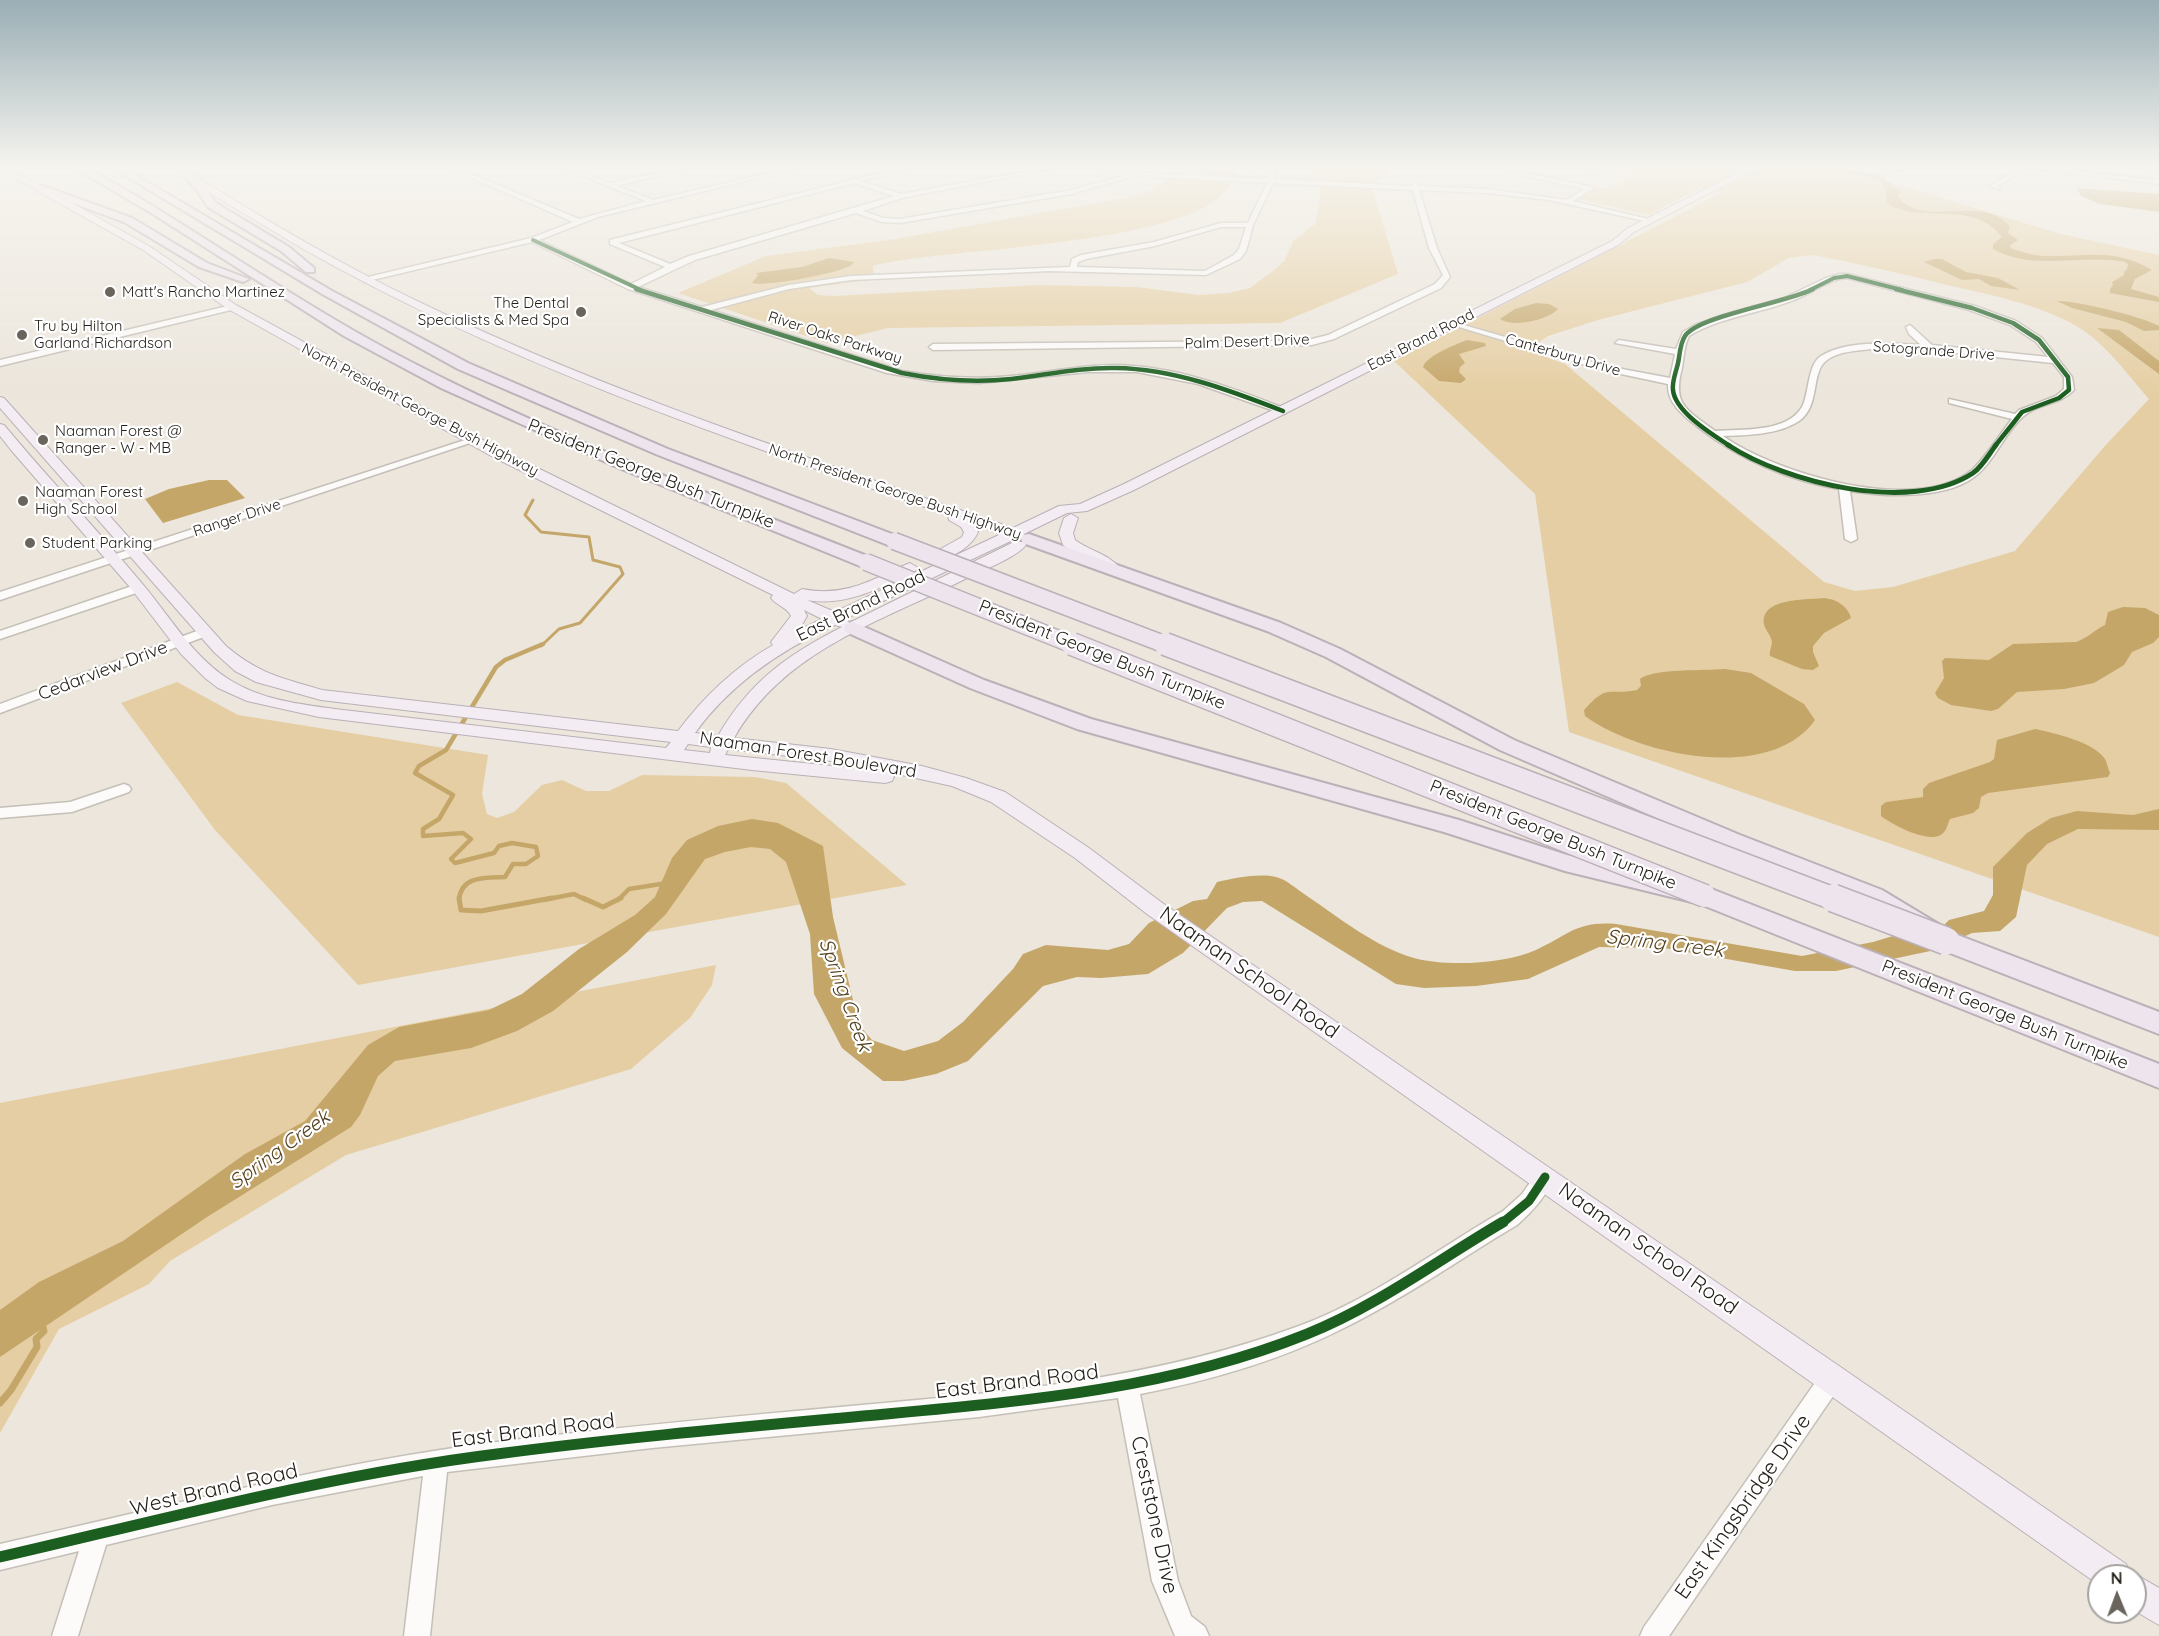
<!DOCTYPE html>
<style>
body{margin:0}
#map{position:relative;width:2159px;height:1636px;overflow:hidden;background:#ece6dc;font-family:Quicksand,sans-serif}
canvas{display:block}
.north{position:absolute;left:2087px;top:1564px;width:60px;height:60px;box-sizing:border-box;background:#fff;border:2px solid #a7a5a2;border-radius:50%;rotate:359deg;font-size:16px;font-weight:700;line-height:24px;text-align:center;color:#221e17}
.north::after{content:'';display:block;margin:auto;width:21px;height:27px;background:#69645c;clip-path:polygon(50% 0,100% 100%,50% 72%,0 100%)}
</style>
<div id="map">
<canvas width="2159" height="1636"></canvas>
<div class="north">N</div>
</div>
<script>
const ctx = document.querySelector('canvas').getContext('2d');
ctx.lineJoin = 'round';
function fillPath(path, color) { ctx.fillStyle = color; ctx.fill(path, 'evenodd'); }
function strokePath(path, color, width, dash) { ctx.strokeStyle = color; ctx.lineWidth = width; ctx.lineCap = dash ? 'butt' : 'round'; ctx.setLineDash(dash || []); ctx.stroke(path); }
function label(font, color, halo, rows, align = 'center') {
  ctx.font = font + ' Quicksand,sans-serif'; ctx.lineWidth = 4.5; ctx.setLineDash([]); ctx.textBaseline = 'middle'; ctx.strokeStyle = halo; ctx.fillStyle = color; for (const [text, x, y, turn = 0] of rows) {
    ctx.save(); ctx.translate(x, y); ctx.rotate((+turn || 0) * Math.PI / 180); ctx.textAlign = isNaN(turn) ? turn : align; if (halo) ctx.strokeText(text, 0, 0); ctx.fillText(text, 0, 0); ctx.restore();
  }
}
const green = new Path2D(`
 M 1178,167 L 1234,167 L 1234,175 L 1311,178 L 1312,167 L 1400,167 L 1391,169 L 1372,188 L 1398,274 L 1280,323 L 888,328 L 827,343 L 678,293 L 766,256 L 896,239 L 1146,194 L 1179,171 ZM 1232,181 L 1321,184 L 1316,223 L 1293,241 L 1285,260 L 1278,267 L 1250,288 L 1229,293 L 1199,295 L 1136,287 L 1039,285 L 833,296 L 818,295 L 809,288 L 874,279 L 873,266 C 940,247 1206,247 1232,181 Z
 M 1566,167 L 1839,167 L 2061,234 L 2159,255 L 2159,937 L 1569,732 L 1535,494 L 1394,361 L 1721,193 L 1699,188 L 1649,215 L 1577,199 L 1594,188 L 1611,188 L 1633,176 ZM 1812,255 C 1857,263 1902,274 1947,285 C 1990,295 2039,304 2078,327 C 2106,344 2127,374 2149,399 L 2104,447 L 2015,551 L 1893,587 L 1855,591 L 1824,582 L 1565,364 L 1528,350 L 1548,336 L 1598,320 L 1747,282 L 1789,258 Z
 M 177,682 L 238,715 L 488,755 L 482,794 L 487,814 L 497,818 L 514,812 L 542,785 L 562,780 L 586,791 L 609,791 L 642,775 L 755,777 L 786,783 L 907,885 L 358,985 L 215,830 L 121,703 Z
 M 716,965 L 712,985 L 690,1018 L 631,1069 L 346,1155 L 170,1261 L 149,1284 L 59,1329 L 0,1433 L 0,1103 Z`);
const water = new Path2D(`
 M 1751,167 L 1856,170 L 1883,177 L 1901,192 L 1898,197 C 1924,230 1984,192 2010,227 L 2008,233 L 2018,240 L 2009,246 L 2013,249 C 2023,252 2034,256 2045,256 C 2086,257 2114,247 2152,270 L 2135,279 L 2131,289 L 2159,297 L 2159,302 L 2110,293 L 2110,289 L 2113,285 L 2112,282 L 2124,275 L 2124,272 L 2127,269 L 2128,264 L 2125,262 C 2081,253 2034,272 1993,249 L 1993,244 L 2002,237 C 1977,204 1938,219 1903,210 C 1896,208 1891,207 1887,202 L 1886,191 L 1881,181 C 1841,165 1793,176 1751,167 Z
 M 2077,188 L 2159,194 L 2159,212 L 2100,204 L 2081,196 Z
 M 829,258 L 854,262 L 852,265 C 840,273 766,287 752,283 L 758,275 L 756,273 L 802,267 Z
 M 1934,259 L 1942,259 L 1966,272 L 1998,278 L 2020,290 L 1991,286 L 1979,279 L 1962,280 L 1924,262 Z
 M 2057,301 C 2073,300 2145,317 2159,326 L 2159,330 L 2144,331 L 2126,322 L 2072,308 Z
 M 1536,303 L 1549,304 L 1558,309 C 1548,320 1513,328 1500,319 L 1515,309 Z
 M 2097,328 L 2119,330 L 2159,361 L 2159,374 Z
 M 1467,340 L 1485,343 L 1486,346 L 1459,354 L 1465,363 L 1460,367 L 1459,372 L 1466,379 L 1461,383 L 1439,381 L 1423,367 C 1427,355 1455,345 1467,340 Z
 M 209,480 L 227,480 L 245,498 L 163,523 L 145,499 L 169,489 Z
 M 1824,598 C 1836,599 1848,606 1851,618 L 1824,633 L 1813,646 L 1813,652 L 1819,666 L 1813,670 L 1802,669 L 1770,656 C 1769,651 1772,646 1772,642 C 1771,635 1765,630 1764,624 C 1760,597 1809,600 1824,598 Z
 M 2123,607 L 2145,608 L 2159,615 L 2159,637 L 2153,643 L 2132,652 L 2124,665 L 2094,683 L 2064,689 L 2017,692 L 1998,709 L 1991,711 L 1951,705 L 1938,698 L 1935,693 L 1944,678 L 1942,661 L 1945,658 L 1989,660 L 2013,644 L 2076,642 C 2088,638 2094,630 2105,625 L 2108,612 Z
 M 1725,669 L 1751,673 L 1804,704 L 1815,720 C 1770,784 1638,755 1585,716 L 1584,710 C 1609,683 1606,696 1637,690 L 1641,686 L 1640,679 C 1654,668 1705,671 1725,669 Z
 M 2035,729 C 2054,733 2094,742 2105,759 C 2107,763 2108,769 2110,773 L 2108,777 L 1988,793 L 1981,797 L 1979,808 L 1973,813 L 1950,819 C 1948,823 1947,829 1944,832 C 1933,847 1891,824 1881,816 L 1881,806 L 1886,802 L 1923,797 L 1923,789 L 1929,783 L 1990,762 L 1994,759 L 1997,740 Z
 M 2159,809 L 2159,830 L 2078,829 L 2047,844 L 2027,865 L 2016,917 L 2000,931 L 1972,933 L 1935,950 L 1836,971 L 1795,971 L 1664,948 L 1599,947 L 1528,979 L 1476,986 L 1424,988 L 1396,984 L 1262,901 L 1243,902 L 1227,908 L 1183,953 L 1148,974 L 1101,978 L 1077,977 L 1043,986 L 968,1061 L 936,1074 L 903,1081 L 883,1081 L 842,1048 L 814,994 L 810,934 L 786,862 L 770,849 L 751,847 L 725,852 L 705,859 L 666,914 L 627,952 L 553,1011 L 517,1031 L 471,1048 L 395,1061 L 378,1076 L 360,1115 L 351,1127 L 207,1217 L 0,1357 L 0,1310 L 39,1282 L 123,1241 L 245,1154 L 305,1121 L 368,1045 L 399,1027 L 489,1010 L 522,994 L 579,949 L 635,915 L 655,897 L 672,858 L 687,840 L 718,826 L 752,819 L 778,823 L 823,846 L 833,917 L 859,1025 L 872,1040 L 904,1051 L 938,1041 L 963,1022 L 1013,969 L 1023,954 L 1046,945 L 1108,950 L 1129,944 L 1149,923 L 1193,901 L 1207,899 L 1217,882 C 1236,878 1258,873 1276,877 C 1286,879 1299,891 1307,896 C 1340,918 1375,947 1414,958 C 1446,967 1505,964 1536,950 C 1569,935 1576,921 1616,924 L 1802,956 L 1873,942 L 1893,936 L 1939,930 L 1949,920 L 1984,911 L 1993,895 L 1993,867 L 2027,833 L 2051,818 L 2077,811 L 2133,815 Z`);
const streamFar3 = new Path2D(`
 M 533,500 L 525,515 L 541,532 L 589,537 L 593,560 L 620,567 L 623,574 L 580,623 L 559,629 L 541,646`);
const streamFar2 = new Path2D(`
 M 459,900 C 461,875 486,878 505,877 L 513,864 L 526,864 L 538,856 L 536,847 L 512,843 L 499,846 L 494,853 L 455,863 L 451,859 L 471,839 L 463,833 L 423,836 L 423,829 L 439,819 L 453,795 L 415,773 L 419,766 L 446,750 L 496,667 L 505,660 L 543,644
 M 543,900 L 574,894 L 586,900
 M 618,900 L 629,889 L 667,883`);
const streamFar1 = new Path2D(`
 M 459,898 L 461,910 L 481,911 L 552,898
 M 583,898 L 603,907 L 621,898`);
const stream = new Path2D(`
 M 0,1403 L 11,1390 L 37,1347 L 36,1339 L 44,1331 L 43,1327 L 38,1327`);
const minor = new Path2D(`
 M 447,167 L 455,167 L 579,219 L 646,201 L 560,167 L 568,167 L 610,183 L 681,167 L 691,167 L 617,186 L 653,200 L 794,167 L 804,167 L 598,217 L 539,240 L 631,284 L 665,267 L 610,244 L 610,240 L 904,167 L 914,167 L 861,181 L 901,194 L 1049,167 L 1061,167 L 902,198 L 863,211 L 883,218 L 900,219 L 1071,190 L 1127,175 L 1092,167 L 1134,172 L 1267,179 L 1270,167 L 1276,167 L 1274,179 L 1412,186 L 1415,182 L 1419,186 L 1487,189 L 1567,200 L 1584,189 L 1512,173 L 1514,170 L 1592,187 L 1592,189 L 1573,201 L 1652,220 L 1649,222 L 1549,200 L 1487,193 L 1419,190 L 1437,248 L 1450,277 L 1441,288 L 1334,339 L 1312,345 L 933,350 L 929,347 L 933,344 L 1273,341 L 1312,339 L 1328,335 L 1435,284 L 1443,275 L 1429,248 L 1413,190 L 1273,183 L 1253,225 L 1246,251 L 1240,259 L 1206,275 L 1049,271 L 851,280 L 789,289 L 711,310 L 902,371 C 938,377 974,380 1011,376 C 1046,373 1080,365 1115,365 C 1175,366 1231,387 1286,409 L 1286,413 L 1283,414 L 1198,384 L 1137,372 L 1088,372 L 979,383 L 933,381 L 887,373 L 628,289 L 532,242 L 364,282 L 364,278 L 531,238 L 573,222 ZM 1134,176 L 1267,183 L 1248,223 L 1221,223 L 1154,242 L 1081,255 L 1072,259 L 1070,267 L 851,276 L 789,285 L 702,307 L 638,287 L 695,260 L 856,213 L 882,222 L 900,223 L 1071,194 ZM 854,183 L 894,196 L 689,256 L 670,264 L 619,243 ZM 1221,227 L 1246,227 L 1239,249 L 1234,255 L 1205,271 L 1077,267 L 1078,262 L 1086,259 L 1155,246 Z
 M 1898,167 L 1911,167 L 1890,172 L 1887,170 Z
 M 2021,167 L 2045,167 L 2155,180 L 2143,167 L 2149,167 L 2159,176 L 2159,184 L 2027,168 L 1998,186 L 2000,190 L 1990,186 Z
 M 1840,274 L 1847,274 L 1975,306 L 2016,321 L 2042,338 L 2072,377 L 2074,390 C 2060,405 2039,403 2025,415 C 2006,430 1997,457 1979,473 C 1951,500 1886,497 1850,491 L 1857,539 L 1851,542 L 1845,539 L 1839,489 C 1787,480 1741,460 1699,428 C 1684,416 1667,404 1668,384 L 1602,370 L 1449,324 L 1453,322 L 1606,366 L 1670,378 L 1675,354 L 1615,343 L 1619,340 L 1676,349 L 1683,332 L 1695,325 L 1723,315 L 1784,298 L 1826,278 ZM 1847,278 L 1969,310 L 2010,325 L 2036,342 L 2048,357 L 1932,345 L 1910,325 L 1906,327 L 1909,334 L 1921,345 C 1893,343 1845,340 1821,356 C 1813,361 1811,372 1809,380 C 1807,389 1806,399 1802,407 C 1787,433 1740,429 1715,431 C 1687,410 1672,405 1682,368 C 1684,357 1684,346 1689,336 C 1721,317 1757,314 1791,301 C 1810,295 1827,279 1847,278 ZM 1871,349 L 1937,351 L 2053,363 L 2064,377 L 2064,389 L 2056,396 L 2019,410 L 2015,414 L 1949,399 L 1949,403 L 2012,419 C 2000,434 1986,457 1972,470 C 1917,516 1774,473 1723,436 C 1747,435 1778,435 1799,421 C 1821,406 1810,372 1827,360 C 1839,351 1857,351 1871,349 Z
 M 232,305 L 236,307 L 235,309 L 0,366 L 0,360 Z
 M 471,438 L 479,440 L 0,600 L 0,592 Z
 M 138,584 L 144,588 L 142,591 L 0,639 L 0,631 Z
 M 205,628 L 211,632 L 209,635 L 0,713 L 0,704 Z
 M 124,784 L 129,786 L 131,789 L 129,792 L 72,812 L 0,818 L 0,808 L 70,802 Z
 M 1545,1168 L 1552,1171 L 1555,1177 C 1546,1196 1533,1211 1517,1225 C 1458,1260 1402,1300 1340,1330 C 1278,1361 1208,1381 1140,1394 L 1178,1581 L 1191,1616 L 1205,1627 L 1209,1636 L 1175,1636 L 1152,1581 L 1118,1398 L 979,1417 L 652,1448 L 447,1472 L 430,1636 L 404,1636 L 423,1476 L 272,1505 L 106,1545 L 78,1636 L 52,1636 L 79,1551 L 0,1570 L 0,1544 C 165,1507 329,1463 497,1442 C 618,1427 740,1416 862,1405 C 1010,1392 1159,1378 1299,1326 C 1372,1299 1436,1250 1503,1211 L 1522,1194 L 1538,1171 Z
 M 1832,1367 L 1840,1370 L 1843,1378 L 1840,1386 L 1669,1636 L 1640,1636 L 1644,1627 L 1824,1370 Z`);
const major = new Path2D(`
 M 0,167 L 7,167 L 149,246 L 236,305 L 503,451 L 794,594 L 802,589 C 843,597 868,582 905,565 L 910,563 L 918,568 L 915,571 C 880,588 846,607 807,600 L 835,612 L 1001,534 L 973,524 L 978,532 C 973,545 951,561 937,557 L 935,554 L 937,551 L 962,537 L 964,532 L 961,527 L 949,520 L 948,515 C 729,439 506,364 303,249 C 273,231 243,213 213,195 C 200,186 184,178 172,167 L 181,167 C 257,215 334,261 415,300 C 608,393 812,459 1013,528 L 1059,506 L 1080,504 L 1124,484 L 1612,241 L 1628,228 L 1750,167 L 1760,167 L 1634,232 L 1618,245 L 1134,490 L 1087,511 L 1067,513 L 1024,534 L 1023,538 L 1015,539 L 847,618 L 849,623 L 1014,542 L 1024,542 L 1026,545 C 1016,558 982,570 967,578 C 881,622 785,649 734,738 L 831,749 L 922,766 L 966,778 L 1005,792 L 1089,848 L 1161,902 L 1842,1368 L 2126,1564 L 2130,1576 L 2099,1576 L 2099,1585 L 1147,914 L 1075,858 L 991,802 L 952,786 L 888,772 L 894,777 L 892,781 L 885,783 L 752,770 L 319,717 L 247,701 L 218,688 L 205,678 L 181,654 L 129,586 L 11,450 L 0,436 L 0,424 L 4,425 C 48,478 95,527 139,580 C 168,613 192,657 230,680 C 262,700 299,704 335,709 L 666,748 L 671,742 L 321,700 L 256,682 L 235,671 L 214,652 L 0,408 L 0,397 L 4,398 L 226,646 C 259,674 282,678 322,690 L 678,731 C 704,696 735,667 773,645 L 771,642 L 791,616 C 787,607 777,606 771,598 L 773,595 L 493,457 L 228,309 L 143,250 L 0,170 ZM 804,610 L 822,619 L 799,630 L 807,616 ZM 835,625 L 842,627 C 787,655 749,682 718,736 L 695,733 C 730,684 781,650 835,625 ZM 688,744 L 711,747 L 710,753 L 684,750 ZM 728,749 L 831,761 L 882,771 L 725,755 Z
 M 1071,514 L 1078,518 L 1073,533 L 1075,540 C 1090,551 1109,554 1121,569 L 1118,572 L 1108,572 L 1097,563 L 1075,554 L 1063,545 L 1059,533 L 1064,518 Z
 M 2135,1574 L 2159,1588 L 2159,1625 L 2135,1611 L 2135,1576 L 2131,1576 Z`);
const highway = new Path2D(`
 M 73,167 L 85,167 L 121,187 C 212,241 299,302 392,352 C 546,434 711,494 872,558 L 875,562 L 872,566 L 860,566 L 619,468 L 441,388 L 344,336 L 153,214 Z
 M 111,167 L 122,167 L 332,291 L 468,363 L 668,449 L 900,537 L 902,541 L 894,546 L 888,545 L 658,455 L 458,369 L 324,295 Z
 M 183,171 L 189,171 L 203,185 L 216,203 L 289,247 L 314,268 L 314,272 L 306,272 L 281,251 L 208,207 L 196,189 L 183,175 Z
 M 43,186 L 132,218 L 207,263 L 249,279 L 243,282 L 199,267 L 124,222 L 40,191 L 40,187 Z
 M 1029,534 L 1281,623 L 1340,649 L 1514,740 L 1740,835 L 1882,890 L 1955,934 L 2159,1012 L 2159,1034 L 1937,948 L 1864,902 L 1724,847 L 1500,750 L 1326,657 L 1267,631 L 1023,543 L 1021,539 L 1023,535 Z
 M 853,622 L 984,680 L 1091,719 L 1459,820 L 1567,855 L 1714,890 L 2159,1064 L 2159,1088 L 1700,904 L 1565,871 L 1444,832 L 1077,729 L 970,688 L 846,632 L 844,628 L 846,624 Z`);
const highwayBridgeFar2 = new Path2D(`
 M 894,541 L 1169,646
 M 866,562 L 1076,646`);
const highwayBridgeFar1 = new Path2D(`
 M 1072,644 L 1705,896
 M 1165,644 L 1837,900`);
const highwayBridge = new Path2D(`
 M 1833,898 L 1946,941`);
const cyclewayFar4 = new Path2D(`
 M 533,240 L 641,290
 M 1810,290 L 1834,278 L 1847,276 L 1902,290`);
const cyclewayFar3 = new Path2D(`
 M 636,289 L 902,373 C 938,380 975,383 1011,379 C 1046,375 1081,367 1116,368 C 1174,369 1229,390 1283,411
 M 1896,289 L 1972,308 L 2013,323 L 2039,340 L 2068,377 L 2069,390 L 2059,398 L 2022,412 L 1995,446
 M 1730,446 C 1713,435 1675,412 1673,390 C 1672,382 1675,375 1677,367 C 1680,358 1679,345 1685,336 C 1698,316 1786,303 1813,289`);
const cyclewayFar2 = new Path2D(`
 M 1728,445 C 1786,483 1911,514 1973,473 C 1982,467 1989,454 1996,445`);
const cyclewayFar1 = new Path2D(`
 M 1501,1224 L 1529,1201 L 1545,1177`);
const cycleway = new Path2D(`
 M 0,1557 C 165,1519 329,1475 497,1454 C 626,1437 756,1426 886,1414 C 1028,1401 1173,1388 1307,1334 C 1377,1306 1438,1260 1503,1222`);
const markers = [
 [110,292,6,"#69645c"],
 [581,312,6,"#69645c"],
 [22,335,6,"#69645c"],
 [43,440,6,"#69645c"],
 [23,501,6,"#69645c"],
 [30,543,6,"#69645c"]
];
const farPoinames = [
 ["Matt's Rancho Martinez",122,292],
 ["The Dental",569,303,"right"],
 ["Specialists & Med Spa",569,320,"right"],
 ["Tru by Hilton",34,326],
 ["Garland Richardson",34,343],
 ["Naaman Forest @",55,431],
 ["Ranger - W - MB",55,448],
 ["Naaman Forest",35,492],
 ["High School",35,509],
 ["Student Parking",42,543]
];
const farStreetnames = [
 ["River Oaks Parkway",835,338,18],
 ["East Brand Road",1421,340,-27],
 ["Palm Desert Drive",1247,342,-2],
 ["Sotogrande Drive",1934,351,4],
 ["Canterbury Drive",1563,355,16],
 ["North President George Bush Highway",420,410,28],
 ["North President George Bush Highway",895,492,19],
 ["Ranger Drive",237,518,-18]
];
const streetNames = [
 ["President George Bush Turnpike",651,474,22],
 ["East Brand Road",861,606,-26],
 ["President George Bush Turnpike",1102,655,22],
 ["Cedarview Drive",103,671,-21],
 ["Naaman Forest Boulevard",808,755,9],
 ["President George Bush Turnpike",1553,835,22],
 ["President George Bush Turnpike",2005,1015,22]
];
const waterNames = [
 ["Spring Creek",1665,944,7],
 ["Spring Creek",845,995,70],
 ["Spring Creek",280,1150,-36]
];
const nearStreetnames = [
 ["Naaman School Road",1249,973,35],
 ["Naaman School Road",1648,1249,35],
 ["East Brand Road",1017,1382,-7],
 ["East Brand Road",533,1431,-7],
 ["West Brand Road",214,1490,-13],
 ["East Kingsbridge Drive",1743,1507,-55],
 ["Creststone Drive",1154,1515,78]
];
fillPath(green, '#e5cea3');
fillPath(water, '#c5a669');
strokePath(streamFar3, '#c5a669', 3);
strokePath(streamFar2, '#c5a669', 4.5);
strokePath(streamFar1, '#c5a669', 5);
strokePath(stream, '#c5a669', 7);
strokePath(minor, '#c4bfb7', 3);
strokePath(major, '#bbb0b7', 2);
strokePath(highway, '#bbb0b7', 4);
fillPath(minor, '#fcfbfa');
fillPath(major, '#f3edf3');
fillPath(highway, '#ede4ee');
strokePath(highwayBridgeFar2, '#bbb0b7', 19, []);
strokePath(highwayBridgeFar1, '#bbb0b7', 25, []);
strokePath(highwayBridge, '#bbb0b7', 30, []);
strokePath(highwayBridgeFar2, '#ede4ee', 16);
strokePath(highwayBridgeFar1, '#ede4ee', 22);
strokePath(highwayBridge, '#ede4ee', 27);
strokePath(cyclewayFar4, '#1b5e20', 4);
strokePath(cyclewayFar3, '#1b5e20', 4.5);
strokePath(cyclewayFar2, '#1b5e20', 5);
strokePath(cyclewayFar1, '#1b5e20', 9);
strokePath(cycleway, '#1b5e20', 11);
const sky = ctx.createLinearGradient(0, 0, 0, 396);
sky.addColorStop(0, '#9aaeb5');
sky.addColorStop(0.42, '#f6f4ef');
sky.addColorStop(1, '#f6f4ef00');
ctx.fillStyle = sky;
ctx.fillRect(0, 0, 2159, 396);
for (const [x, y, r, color] of markers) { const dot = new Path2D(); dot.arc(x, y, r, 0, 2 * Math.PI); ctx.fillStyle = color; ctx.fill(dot); strokePath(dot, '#fff', 2); }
label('15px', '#221e17', '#fff', farPoinames, 'left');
label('15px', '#221e17', '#fff', farStreetnames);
label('18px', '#221e17', '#fff', streetNames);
label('italic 20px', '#52401e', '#fff', waterNames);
label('21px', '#221e17', '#fff', nearStreetnames);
</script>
